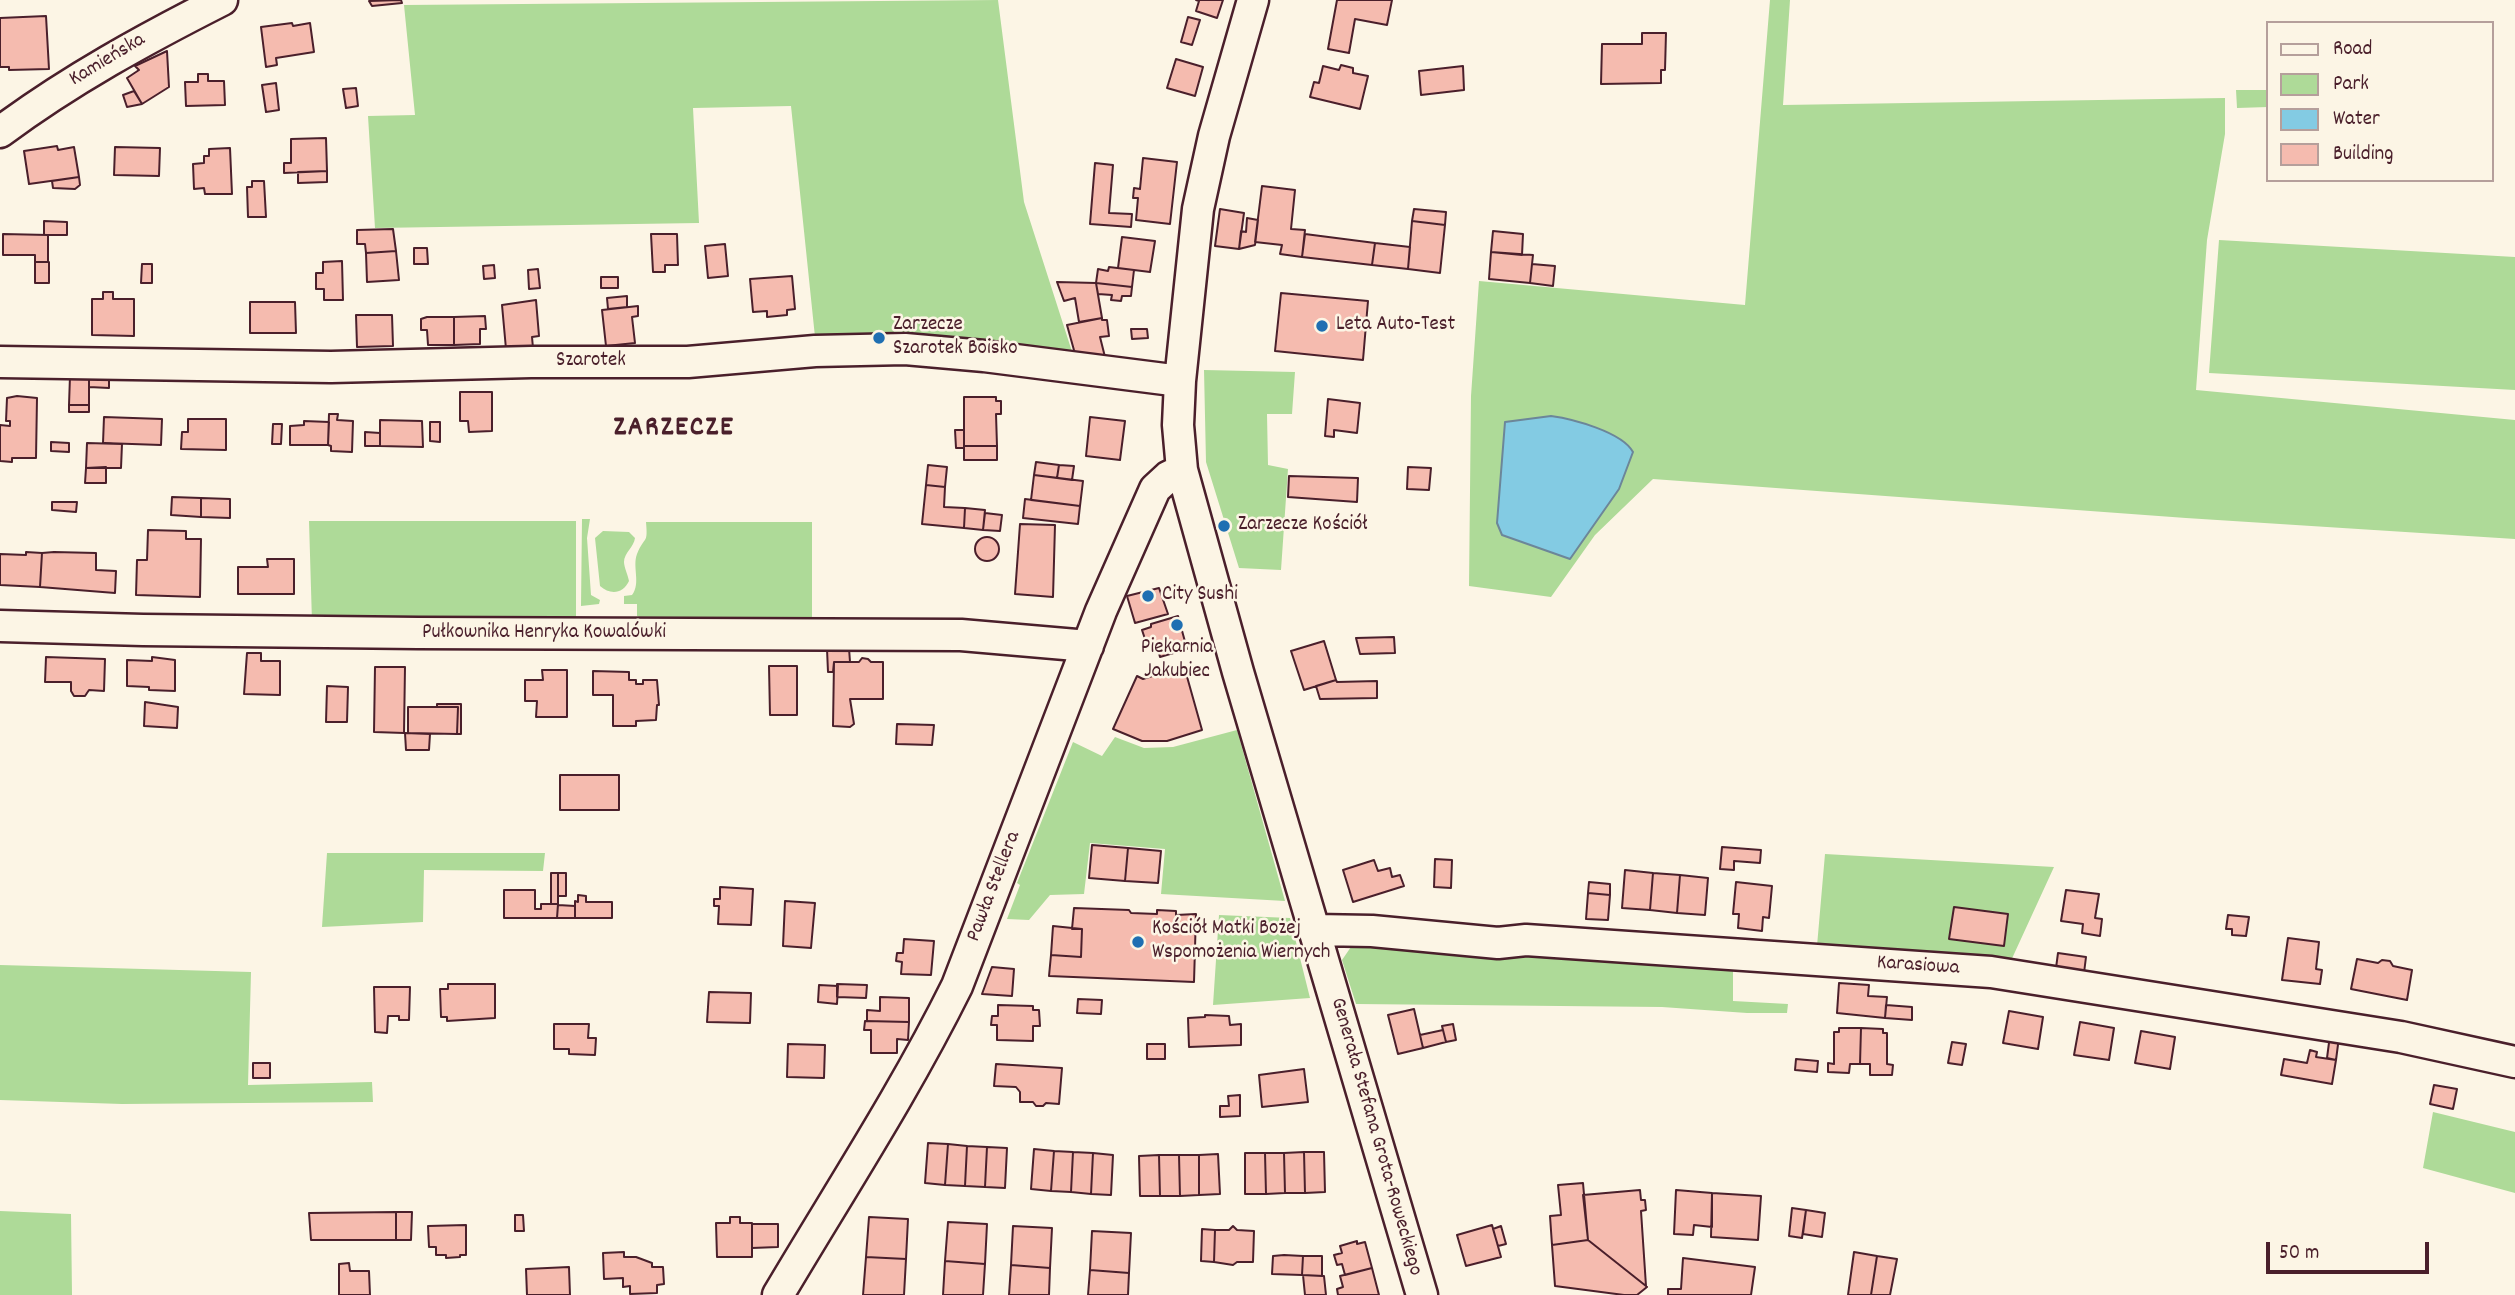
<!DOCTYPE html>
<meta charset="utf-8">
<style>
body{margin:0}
#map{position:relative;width:2515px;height:1295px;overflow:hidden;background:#fcf5e5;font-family:Dekko,sans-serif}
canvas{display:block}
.legend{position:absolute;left:2266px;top:21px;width:228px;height:161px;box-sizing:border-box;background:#fcf5e5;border:2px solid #b59f9b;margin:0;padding:9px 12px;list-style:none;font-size:21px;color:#4a1f2b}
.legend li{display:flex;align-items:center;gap:14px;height:35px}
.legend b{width:35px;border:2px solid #b59f9b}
.scale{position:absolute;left:2266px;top:1242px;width:163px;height:32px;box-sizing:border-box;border:4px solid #4a1f2b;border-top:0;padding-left:9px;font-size:21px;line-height:24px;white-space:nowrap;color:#4a1f2b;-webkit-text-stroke:5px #fcf5e5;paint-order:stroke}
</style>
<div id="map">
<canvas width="2515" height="1295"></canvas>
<ul class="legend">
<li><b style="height:9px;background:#fcf5e5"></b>Road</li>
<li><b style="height:19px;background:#aeda98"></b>Park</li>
<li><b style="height:19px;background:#83cbe3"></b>Water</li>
<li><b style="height:19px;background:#f5bbaf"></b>Building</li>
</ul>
<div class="scale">50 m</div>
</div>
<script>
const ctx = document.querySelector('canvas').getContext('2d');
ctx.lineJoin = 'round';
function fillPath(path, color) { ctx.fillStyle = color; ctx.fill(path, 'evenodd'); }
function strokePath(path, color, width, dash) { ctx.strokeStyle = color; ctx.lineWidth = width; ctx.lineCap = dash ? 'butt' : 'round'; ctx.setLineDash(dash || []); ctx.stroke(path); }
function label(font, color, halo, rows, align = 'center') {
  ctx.font = font + ' Dekko,sans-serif'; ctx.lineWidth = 5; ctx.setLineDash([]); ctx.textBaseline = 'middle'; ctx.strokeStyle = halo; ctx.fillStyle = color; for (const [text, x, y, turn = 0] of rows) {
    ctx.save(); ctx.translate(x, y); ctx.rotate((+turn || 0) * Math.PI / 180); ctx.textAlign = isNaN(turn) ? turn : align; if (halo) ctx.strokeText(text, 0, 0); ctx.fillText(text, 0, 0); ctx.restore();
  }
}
const green = new Path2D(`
 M 998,0 L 1024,202 L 1075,361 L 967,345 L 869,335 L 815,337 L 791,106 L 693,108 L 699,223 L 375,228 L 368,116 L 415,115 L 404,5 Z
 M 1770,0 L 1790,0 L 1783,105 L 2225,98 L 2225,134 L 2207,240 L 2196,390 L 2515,420 L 2515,539 L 2186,518 L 1653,479 L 1595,535 L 1551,597 L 1469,586 L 1471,396 L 1479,281 L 1745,305 Z
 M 2236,90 L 2268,90 L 2268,107 L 2237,108 Z
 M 2219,240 L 2515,257 L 2515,390 L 2209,373 Z
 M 1204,370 L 1295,372 L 1292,414 L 1267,414 L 1268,465 L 1288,469 L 1281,570 L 1239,568 L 1206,462 Z
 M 582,519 L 590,519 L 587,538 L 591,595 L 600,600 L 599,604 L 581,606 Z
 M 309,521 L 576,521 L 576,621 L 312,622 Z
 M 646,522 L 812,522 L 812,625 L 654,623 L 637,616 L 637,604 L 624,604 L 624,596 L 632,595 C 641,583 632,567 637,554 C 645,535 648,545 646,522 Z
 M 603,531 L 629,532 L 635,538 C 634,547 624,553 624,562 C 624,567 628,575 629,581 C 623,594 610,595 600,586 L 595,538 Z
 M 1237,730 L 1285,901 L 1161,894 L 1165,849 L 1090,843 L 1084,894 L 1050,895 L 1029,920 L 1007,919 L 1020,885 L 1017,883 L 1073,742 L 1102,756 L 1115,737 L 1144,748 L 1173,747 Z
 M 327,853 L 545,853 L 543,871 L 424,870 L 423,922 L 322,927 Z
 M 1825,854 L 2054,867 L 2009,965 L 1817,946 Z
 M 1219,915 L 1290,918 L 1310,998 L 1213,1005 Z
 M 1353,944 L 1733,963 L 1733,1001 L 1788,1004 L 1787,1013 L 1747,1013 L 1662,1007 L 1356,1004 L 1342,960 Z
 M 0,965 L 251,972 L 248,1085 L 372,1082 L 373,1102 L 122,1104 L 0,1100 Z
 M 2433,1112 L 2515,1132 L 2515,1193 L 2423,1168 Z
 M 0,1211 L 71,1214 L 72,1295 L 0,1295 Z`);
const water = new Path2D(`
 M 1551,416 C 1573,419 1622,432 1633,452 L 1619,489 L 1570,559 L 1502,535 L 1497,523 L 1505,422 Z`);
const building = new Path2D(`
 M 401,0 L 402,3 L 372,6 L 369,1 Z
 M 1196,0 L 1223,0 L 1217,18 L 1196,11 L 1199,1 Z
 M 1337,0 L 1392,0 L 1387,25 L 1355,19 L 1349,53 L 1328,49 Z
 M 46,16 L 49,69 L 9,70 L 9,67 L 0,67 L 0,18 Z
 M 1188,17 L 1200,20 L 1192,45 L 1181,42 Z
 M 292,23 L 293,26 L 310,23 L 314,52 L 276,58 L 277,65 L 266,67 L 261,27 Z
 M 1642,33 L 1666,33 L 1665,70 L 1661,70 L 1661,83 L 1601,84 L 1602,44 L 1642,44 Z
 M 167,51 L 169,87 L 142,104 L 127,78 L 139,70 L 135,66 Z
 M 1176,59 L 1203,67 L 1195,96 L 1167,88 Z
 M 1341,65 L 1353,68 L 1353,73 L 1368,76 L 1360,109 L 1310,97 L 1314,82 L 1319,83 L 1323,66 L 1339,70 Z
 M 1463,66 L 1464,90 L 1421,95 L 1419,71 Z
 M 198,74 L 208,74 L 208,81 L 224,81 L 225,105 L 186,106 L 185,82 L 198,82 Z
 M 276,83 L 279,110 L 266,112 L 262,85 Z
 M 356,88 L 358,106 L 346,108 L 343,89 Z
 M 134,91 L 142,104 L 127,107 L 123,95 Z
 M 326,138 L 327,171 L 284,173 L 284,163 L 291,163 L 291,139 Z
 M 57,146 L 58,150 L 74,147 L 79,177 L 29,184 L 24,151 Z
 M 115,147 L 160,148 L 159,176 L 114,175 Z
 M 230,148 L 232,194 L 205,194 L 204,188 L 194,189 L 193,164 L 204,163 L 204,156 L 209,156 L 209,149 Z
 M 1143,158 L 1177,162 L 1170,224 L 1136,220 L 1138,198 L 1133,198 L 1134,188 L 1140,189 Z
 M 1095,163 L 1113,165 L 1109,213 L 1132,214 L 1131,227 L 1090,224 Z
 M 327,171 L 327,182 L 298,183 L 298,172 Z
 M 79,177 L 80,185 L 75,189 L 53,188 L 52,181 Z
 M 252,181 L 264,181 L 266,217 L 248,217 L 247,187 L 252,187 Z
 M 1262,186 L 1295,190 L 1291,229 L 1305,230 L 1302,257 L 1280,254 L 1282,245 L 1255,242 Z
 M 1220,209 L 1244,213 L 1239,249 L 1215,246 Z
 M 1414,209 L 1446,212 L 1445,225 L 1412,221 Z
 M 1247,218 L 1258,220 L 1255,245 L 1239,249 L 1241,231 L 1246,232 Z
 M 44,221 L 67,222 L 67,235 L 44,235 Z
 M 1412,221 L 1445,225 L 1440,273 L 1408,269 Z
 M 393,229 L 396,251 L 366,253 L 365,244 L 357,244 L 357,230 Z
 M 1493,231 L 1523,234 L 1522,255 L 1491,252 Z
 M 3,234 L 48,235 L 48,262 L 35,262 L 35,255 L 3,255 Z
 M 651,234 L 677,234 L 678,265 L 665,265 L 665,272 L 653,272 Z
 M 1305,234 L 1375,243 L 1372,265 L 1302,257 Z
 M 1122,237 L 1155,241 L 1150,272 L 1118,268 Z
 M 1375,243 L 1410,247 L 1408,269 L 1372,265 Z
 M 725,244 L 728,276 L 708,278 L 705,246 Z
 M 414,248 L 427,248 L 428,264 L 414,264 Z
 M 396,251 L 399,280 L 367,282 L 366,253 Z
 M 1491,252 L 1533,255 L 1530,283 L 1489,279 Z
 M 342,261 L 343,300 L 324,300 L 324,289 L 316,289 L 316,273 L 323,273 L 323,262 Z
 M 35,262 L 49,262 L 49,283 L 35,283 Z
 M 142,264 L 152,264 L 152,283 L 141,283 Z
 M 1532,264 L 1555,266 L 1553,286 L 1530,283 Z
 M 494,265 L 495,278 L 484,279 L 483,266 Z
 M 1109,267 L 1134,270 L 1132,287 L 1096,283 L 1098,269 L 1108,271 Z
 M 538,269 L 540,288 L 529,289 L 528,270 Z
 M 792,276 L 795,309 L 787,310 L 787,315 L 767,317 L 767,311 L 753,312 L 750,279 Z
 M 601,277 L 618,277 L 618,288 L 601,288 Z
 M 1057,282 L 1096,283 L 1102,318 L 1079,322 L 1075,298 L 1064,301 Z
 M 1096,283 L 1132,287 L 1131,296 L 1122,296 L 1121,301 L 1111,300 L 1112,295 L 1098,294 Z
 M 103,292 L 113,292 L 113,299 L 134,299 L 134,336 L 92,335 L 92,299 L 103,299 Z
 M 1281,293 L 1368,301 L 1363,360 L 1275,351 Z
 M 627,296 L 627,307 L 608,309 L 607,298 Z
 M 536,300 L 539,336 L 532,337 L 533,348 L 506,349 L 502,305 Z
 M 250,302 L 295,302 L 296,333 L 250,333 Z
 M 638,306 L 638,316 L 632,317 L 635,343 L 606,346 L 602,310 Z
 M 356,315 L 392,315 L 393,346 L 357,347 Z
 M 485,316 L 486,329 L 480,329 L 480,344 L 454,345 L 454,317 Z
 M 427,317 L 454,317 L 454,345 L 428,345 L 427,330 L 421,330 L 421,319 Z
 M 1102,318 L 1102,320 L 1107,320 L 1109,336 L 1100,337 L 1105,357 L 1077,361 L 1067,325 Z
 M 1131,329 L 1147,329 L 1148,338 L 1132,339 Z
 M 70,376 L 89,376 L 89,405 L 69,405 Z
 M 89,376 L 109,376 L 109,388 L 89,387 Z
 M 460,392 L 492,392 L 492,431 L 469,432 L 468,421 L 460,421 Z
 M 17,396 L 37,398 L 36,458 L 12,458 L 12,462 L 0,461 L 0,425 L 10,426 L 10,421 L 6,421 L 7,398 Z
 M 964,397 L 996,397 L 996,401 L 1001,401 L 1001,414 L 996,414 L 997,446 L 964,446 Z
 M 1328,399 L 1360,403 L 1357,433 L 1334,430 L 1334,437 L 1325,436 Z
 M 69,405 L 89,405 L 89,412 L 69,412 Z
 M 329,414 L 338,414 L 337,420 L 353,421 L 352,452 L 331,451 L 331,446 L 328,445 Z
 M 104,417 L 162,419 L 161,445 L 103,443 Z
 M 1090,417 L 1125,421 L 1120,460 L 1086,456 Z
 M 188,419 L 226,419 L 226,450 L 181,449 L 182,432 L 188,432 Z
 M 380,420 L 422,421 L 423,447 L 380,446 Z
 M 304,421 L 329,422 L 328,445 L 290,445 L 290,426 L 304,425 Z
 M 430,422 L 440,422 L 440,442 L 430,441 Z
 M 273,424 L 282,424 L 281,444 L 272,444 Z
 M 955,430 L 964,430 L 964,448 L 956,448 Z
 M 365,432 L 380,433 L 380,446 L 365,446 Z
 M 51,442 L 69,443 L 69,452 L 51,451 Z
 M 87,443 L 122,444 L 121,468 L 86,468 Z
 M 964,446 L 997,446 L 997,460 L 964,460 Z
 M 1036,462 L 1059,465 L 1057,478 L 1034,475 Z
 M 928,465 L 947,467 L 945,487 L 926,485 Z
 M 1059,465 L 1074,466 L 1072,480 L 1057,478 Z
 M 106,467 L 106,483 L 85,483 L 86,468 Z
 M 1408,467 L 1431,468 L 1429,490 L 1407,489 Z
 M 1034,475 L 1083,481 L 1080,506 L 1031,500 Z
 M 1289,476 L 1358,478 L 1357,502 L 1288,497 Z
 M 926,485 L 945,487 L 944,507 L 965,508 L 964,528 L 922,524 Z
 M 172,497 L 201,498 L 201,517 L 171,515 Z
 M 201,498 L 230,499 L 230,518 L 201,517 Z
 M 1025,499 L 1080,506 L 1078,524 L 1023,518 Z
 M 52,502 L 77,502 L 76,512 L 52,510 Z
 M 965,508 L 985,510 L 983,530 L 964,528 Z
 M 985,513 L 1002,515 L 1000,531 L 983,530 Z
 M 1020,524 L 1055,525 L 1053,597 L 1015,594 Z
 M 148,530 L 186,531 L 186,539 L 201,539 L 200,597 L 136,595 L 137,560 L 147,560 Z
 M975 549a12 12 0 1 1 24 0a12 12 0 1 1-24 0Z
 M 26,552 L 42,553 L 40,587 L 0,585 L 0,554 L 26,555 Z
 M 54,552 L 96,553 L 96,570 L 116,571 L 115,593 L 40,587 L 42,553 Z
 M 267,559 L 294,559 L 294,594 L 238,594 L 238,567 L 268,567 Z
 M 1159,588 L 1168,614 L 1135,623 L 1127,596 Z
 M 1178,616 L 1187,649 L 1160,657 L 1156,642 L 1147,645 L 1142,630 L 1151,627 L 1151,624 Z
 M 1394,637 L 1395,653 L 1360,654 L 1356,638 Z
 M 1324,641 L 1336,680 L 1304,690 L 1291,651 Z
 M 849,648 L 850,662 L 834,662 L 833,672 L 828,672 L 827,649 Z
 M 247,653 L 261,653 L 261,661 L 280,661 L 280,695 L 244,694 Z
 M 46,657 L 105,659 L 104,691 L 89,690 L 85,696 L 74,696 L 71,691 L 71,682 L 45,682 Z
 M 152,657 L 175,660 L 175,691 L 149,690 L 149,687 L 127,686 L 127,660 L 152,661 Z
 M 862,658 L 868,659 L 871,662 L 883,662 L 883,699 L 850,699 L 854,724 L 850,727 L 833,726 L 834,662 L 859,662 Z
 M 769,666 L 797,666 L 797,715 L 770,715 Z
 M 1184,666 L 1202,730 L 1167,741 L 1142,741 L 1113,729 L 1137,676 L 1143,679 Z
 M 375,667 L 405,667 L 404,733 L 374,732 Z
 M 542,670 L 567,670 L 567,717 L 536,717 L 537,701 L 525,701 L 525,680 L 543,680 Z
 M 593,671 L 629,672 L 629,680 L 636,680 L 636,684 L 643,684 L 643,680 L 657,680 L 659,705 L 657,705 L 656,720 L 636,721 L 636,726 L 613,726 L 613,695 L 593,695 Z
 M 1336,680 L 1337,682 L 1377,681 L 1377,698 L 1320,699 L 1316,686 Z
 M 327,686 L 348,687 L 347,722 L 326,722 Z
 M 145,702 L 178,707 L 177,728 L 144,726 Z
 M 437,704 L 461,704 L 461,734 L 457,734 L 458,707 L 437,707 Z
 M 408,707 L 458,707 L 457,734 L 408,733 Z
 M 897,724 L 934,725 L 932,745 L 896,744 Z
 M 405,733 L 430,734 L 429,750 L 406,750 Z
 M 560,775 L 619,775 L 619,810 L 560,810 Z
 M 1092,845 L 1128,848 L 1125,881 L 1089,878 Z
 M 1722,847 L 1761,850 L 1760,863 L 1734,861 L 1734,870 L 1720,869 Z
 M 1128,848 L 1161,851 L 1158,883 L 1125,881 Z
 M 1435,859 L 1452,860 L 1451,888 L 1434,887 Z
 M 1374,860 L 1378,871 L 1390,868 L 1392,877 L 1400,875 L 1404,886 L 1353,902 L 1343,870 Z
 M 1625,870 L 1653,873 L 1650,910 L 1622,908 Z
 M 551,873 L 558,873 L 558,904 L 551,904 Z
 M 558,873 L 566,873 L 566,896 L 558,896 Z
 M 1653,873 L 1680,875 L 1677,913 L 1650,910 Z
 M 1680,875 L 1708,878 L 1705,915 L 1677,913 Z
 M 1589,882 L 1610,884 L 1610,895 L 1588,893 Z
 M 1736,882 L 1772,886 L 1769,918 L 1763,917 L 1762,931 L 1738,928 L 1739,914 L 1733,914 Z
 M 720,887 L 753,889 L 751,925 L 718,924 L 719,906 L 714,906 L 714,899 L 720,899 Z
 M 504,890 L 535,890 L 535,909 L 541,909 L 541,904 L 558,904 L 557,918 L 504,918 Z
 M 2066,890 L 2099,894 L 2095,918 L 2102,919 L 2100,936 L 2082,933 L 2083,924 L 2061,921 Z
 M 1588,893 L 1610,895 L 1608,920 L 1586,919 Z
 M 578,895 L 586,896 L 586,902 L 612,902 L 612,918 L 575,918 L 575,901 L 578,902 Z
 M 785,901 L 815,903 L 811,948 L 783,946 Z
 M 558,905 L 575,906 L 575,918 L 557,918 Z
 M 1954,907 L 2008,914 L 2004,946 L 1949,939 Z
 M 1074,908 L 1129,910 L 1131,913 L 1157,914 L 1157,910 L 1176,911 L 1176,915 L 1196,914 L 1194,982 L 1049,976 L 1051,955 L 1081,957 L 1082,929 L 1072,929 Z
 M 2228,915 L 2249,917 L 2246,936 L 2232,935 L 2232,929 L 2226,929 Z
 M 1053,926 L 1082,929 L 1081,957 L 1051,955 Z
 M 2288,938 L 2319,942 L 2316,969 L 2322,970 L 2320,984 L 2282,980 Z
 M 904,939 L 934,941 L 931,975 L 901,974 L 902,962 L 896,961 L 897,953 L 903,953 Z
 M 2058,953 L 2086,957 L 2084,973 L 2056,968 Z
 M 2357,959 L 2378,963 L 2382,960 L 2390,961 L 2393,966 L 2412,970 L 2407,1000 L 2351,989 Z
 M 992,967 L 1014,969 L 1012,996 L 982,994 Z
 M 1839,983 L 1869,985 L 1868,996 L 1887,997 L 1885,1018 L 1837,1013 Z
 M 448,984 L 495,984 L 495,1018 L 447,1021 L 447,1017 L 441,1017 L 440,989 L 448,989 Z
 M 837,984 L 867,985 L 866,998 L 837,997 Z
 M 819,985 L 838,986 L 837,1004 L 818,1002 Z
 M 374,987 L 410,987 L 409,1020 L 399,1020 L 399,1016 L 388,1016 L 387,1033 L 375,1032 Z
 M 709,992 L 751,993 L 750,1023 L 707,1022 Z
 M 880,997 L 909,998 L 909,1022 L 867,1021 L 867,1010 L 880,1011 Z
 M 1078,999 L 1102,1000 L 1101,1014 L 1077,1013 Z
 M 998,1005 L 1033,1006 L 1033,1010 L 1039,1010 L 1040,1026 L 1033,1026 L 1033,1041 L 997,1040 L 997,1025 L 991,1025 L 992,1016 L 998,1016 Z
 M 1886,1005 L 1912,1007 L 1912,1020 L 1885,1018 Z
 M 1414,1009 L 1423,1048 L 1398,1054 L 1388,1015 Z
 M 2009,1011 L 2043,1017 L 2038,1049 L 2003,1043 Z
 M 1205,1015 L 1229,1016 L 1230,1025 L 1241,1024 L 1241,1045 L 1189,1047 L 1188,1018 L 1205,1017 Z
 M 865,1021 L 909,1022 L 908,1040 L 897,1039 L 897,1053 L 871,1053 L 871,1030 L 864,1030 Z
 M 2080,1022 L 2114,1028 L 2109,1060 L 2074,1055 Z
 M 554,1024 L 589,1024 L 588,1038 L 596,1038 L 595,1055 L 569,1054 L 569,1049 L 554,1049 Z
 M 1453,1024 L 1456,1040 L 1446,1042 L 1442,1026 Z
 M 1839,1028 L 1861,1028 L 1860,1064 L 1850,1064 L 1849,1073 L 1828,1072 L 1828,1063 L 1834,1064 L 1834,1032 L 1839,1032 Z
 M 1861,1028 L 1883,1029 L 1883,1033 L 1887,1033 L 1887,1064 L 1893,1065 L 1892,1075 L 1870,1075 L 1870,1064 L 1860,1064 Z
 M 1443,1030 L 1446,1042 L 1423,1048 L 1420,1035 Z
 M 2141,1031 L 2175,1037 L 2170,1069 L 2135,1063 Z
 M 2330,1035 L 2339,1037 L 2336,1060 L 2327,1058 Z
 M 1952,1042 L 1966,1044 L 1962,1065 L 1948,1063 Z
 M 788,1044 L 825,1045 L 824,1078 L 787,1077 Z
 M 1147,1044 L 1165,1044 L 1165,1059 L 1147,1059 Z
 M 2310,1050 L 2317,1052 L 2316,1057 L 2336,1060 L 2332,1084 L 2281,1075 L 2284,1059 L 2307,1063 Z
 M 1796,1059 L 1818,1061 L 1817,1072 L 1795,1070 Z
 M 253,1063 L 270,1063 L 270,1078 L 253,1078 Z
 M 996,1064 L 1062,1068 L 1059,1104 L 1046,1103 L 1043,1106 L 1036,1106 L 1033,1102 L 1020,1102 L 1020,1092 L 1016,1087 L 994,1086 Z
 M 1304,1069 L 1308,1102 L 1262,1107 L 1259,1075 Z
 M 2434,1085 L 2457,1089 L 2453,1109 L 2430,1104 Z
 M 1240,1095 L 1240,1116 L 1220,1117 L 1220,1106 L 1229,1106 L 1228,1096 Z
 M 928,1143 L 948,1144 L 945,1185 L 925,1183 Z
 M 948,1144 L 967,1146 L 965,1186 L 945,1185 Z
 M 967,1146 L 987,1147 L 985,1187 L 965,1186 Z
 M 987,1147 L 1007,1148 L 1005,1188 L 985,1187 Z
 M 1034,1149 L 1054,1151 L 1051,1191 L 1031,1189 Z
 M 1054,1151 L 1073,1152 L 1071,1192 L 1051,1191 Z
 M 1073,1152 L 1093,1153 L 1091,1194 L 1071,1192 Z
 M 1304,1152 L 1324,1152 L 1325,1192 L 1305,1193 Z
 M 1304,1152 L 1305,1193 L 1285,1193 L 1284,1153 Z
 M 1093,1153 L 1113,1155 L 1111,1195 L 1091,1194 Z
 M 1245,1153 L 1265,1153 L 1266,1194 L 1245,1194 Z
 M 1265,1153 L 1284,1153 L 1285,1193 L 1266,1194 Z
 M 1218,1154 L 1220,1194 L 1199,1195 L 1199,1155 Z
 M 1159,1155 L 1179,1155 L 1180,1196 L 1160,1196 Z
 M 1159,1155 L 1160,1196 L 1140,1196 L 1139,1156 Z
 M 1179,1155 L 1199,1155 L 1199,1195 L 1180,1196 Z
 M 1583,1183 L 1588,1240 L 1552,1245 L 1550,1216 L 1561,1215 L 1558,1185 Z
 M 1640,1190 L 1641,1200 L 1645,1200 L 1646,1210 L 1641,1211 L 1646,1286 L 1588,1240 L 1583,1195 Z
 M 1676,1190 L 1712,1193 L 1712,1227 L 1694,1225 L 1693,1235 L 1674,1234 Z
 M 1712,1193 L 1761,1196 L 1758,1240 L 1711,1237 Z
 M 1792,1208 L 1806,1210 L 1802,1238 L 1789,1236 Z
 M 1806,1210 L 1825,1213 L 1822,1237 L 1803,1234 Z
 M 396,1212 L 396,1240 L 311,1240 L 309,1213 Z
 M 396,1212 L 412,1212 L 411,1240 L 396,1240 Z
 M 515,1215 L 523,1215 L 524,1231 L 515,1231 Z
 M 730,1217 L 740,1217 L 740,1223 L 752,1223 L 752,1257 L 717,1257 L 716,1223 L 730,1223 Z
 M 869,1217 L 908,1219 L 906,1259 L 866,1257 Z
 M 948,1222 L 987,1224 L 985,1264 L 945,1261 Z
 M 752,1224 L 778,1224 L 778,1247 L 752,1248 Z
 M 466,1225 L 466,1255 L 460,1255 L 460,1257 L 446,1258 L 446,1255 L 436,1255 L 436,1247 L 429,1247 L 428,1226 Z
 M 1492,1225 L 1501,1257 L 1466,1266 L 1457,1235 Z
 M 1013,1226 L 1052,1228 L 1050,1268 L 1011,1265 Z
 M 1233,1226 L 1237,1230 L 1254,1231 L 1253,1262 L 1237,1262 L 1233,1265 L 1214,1262 L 1215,1230 L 1229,1230 Z
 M 1501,1226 L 1506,1244 L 1498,1246 L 1493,1229 Z
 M 1202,1229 L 1215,1230 L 1214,1262 L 1201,1261 Z
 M 1092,1231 L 1131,1233 L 1129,1273 L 1090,1270 Z
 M 1588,1240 L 1646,1286 L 1647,1287 L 1637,1295 L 1624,1295 L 1555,1286 L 1552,1245 Z
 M 1357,1241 L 1357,1244 L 1365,1242 L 1372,1268 L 1345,1275 L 1342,1264 L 1337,1265 L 1334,1255 L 1342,1253 L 1340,1246 Z
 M 624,1252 L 624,1257 L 636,1257 L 652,1263 L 652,1267 L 663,1267 L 664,1284 L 657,1285 L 657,1293 L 630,1294 L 630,1286 L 623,1287 L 623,1278 L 604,1279 L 603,1253 Z
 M 1854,1252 L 1877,1256 L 1871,1295 L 1848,1295 Z
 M 1284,1255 L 1303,1256 L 1302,1275 L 1272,1274 L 1273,1256 Z
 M 1303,1256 L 1322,1256 L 1322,1276 L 1302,1275 Z
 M 1877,1256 L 1897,1259 L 1890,1295 L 1871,1295 Z
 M 866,1257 L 906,1259 L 904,1295 L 863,1295 Z
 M 1683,1258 L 1755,1267 L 1751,1295 L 1668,1295 L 1668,1289 L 1681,1289 Z
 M 945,1261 L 985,1264 L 983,1295 L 943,1295 Z
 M 349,1263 L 350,1271 L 369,1271 L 370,1295 L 339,1295 L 339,1264 Z
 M 1011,1265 L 1050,1268 L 1049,1295 L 1009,1295 Z
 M 569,1267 L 570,1295 L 527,1295 L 526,1269 Z
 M 1372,1268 L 1379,1295 L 1338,1295 L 1337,1289 L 1343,1287 L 1340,1276 Z
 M 1090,1270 L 1129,1273 L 1128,1295 L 1088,1295 Z
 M 1303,1275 L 1324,1276 L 1326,1295 L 1305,1295 Z`);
const minor = new Path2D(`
 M 1253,0 L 1214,136 L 1198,209 L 1180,381 L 1178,425 L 1182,470 L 1238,672 L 1422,1295
 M 0,132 C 70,80 145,39 222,0
 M 0,362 L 331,367 L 531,362 L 688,362 L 815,351 L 905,349 L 984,356 L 1180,381
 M 0,626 L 143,630 L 418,633 L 961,635 L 1088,646
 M 1315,930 L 1372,931 L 1498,943 L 1526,940 L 1991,972 L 2401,1037 L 2515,1062
 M 778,1295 C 839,1192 904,1093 957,986 L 1101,611 L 1155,489 L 1168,477 L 1182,470`);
const markers = [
 [1322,326,7,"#1f6fb2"],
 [879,338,7,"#1f6fb2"],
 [1224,526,7,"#1f6fb2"],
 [1148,596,7,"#1f6fb2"],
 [1177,625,7,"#1f6fb2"],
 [1138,942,7,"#1f6fb2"]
];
const streetNames = [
 ["Kamieńska",108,61,-31],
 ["Szarotek",591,362],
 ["Pułkownika Henryka Kowalówki",544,634],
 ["Pawła Stellera",995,887,-69],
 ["Karasiowa",1918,967,4],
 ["Generała Stefana Grota-Roweckiego",1375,1137,74]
];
const poiNames = [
 ["Zarzecze",893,326],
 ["Szarotek Boisko",893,350],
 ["Leta Auto-Test",1336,326],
 ["Zarzecze Kościół",1238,526],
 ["City Sushi",1162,596],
 ["Piekarnia",1177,649,"center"],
 ["Jakubiec",1177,673,"center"],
 ["Kościół Matki Bożej",1152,930],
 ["Wspomożenia Wiernych",1152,954]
];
const districtNames = [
 ["ZARZECZE",674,430]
];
fillPath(green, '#aeda98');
fillPath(water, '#83cbe3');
strokePath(water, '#6c8699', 2);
fillPath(building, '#f5bbaf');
strokePath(building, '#4a1f2b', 2);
strokePath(minor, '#4a1f2b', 35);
strokePath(minor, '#fcf5e5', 30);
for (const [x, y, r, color] of markers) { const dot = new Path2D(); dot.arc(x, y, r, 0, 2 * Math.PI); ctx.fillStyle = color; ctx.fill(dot); strokePath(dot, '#fcf5e5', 2.5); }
label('21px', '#4a1f2b', '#fcf5e5', streetNames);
label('21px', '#4a1f2b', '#fcf5e5', poiNames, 'left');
ctx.letterSpacing = '2px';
label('bold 28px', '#4a1f2b', '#fcf5e5', districtNames);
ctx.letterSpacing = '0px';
</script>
